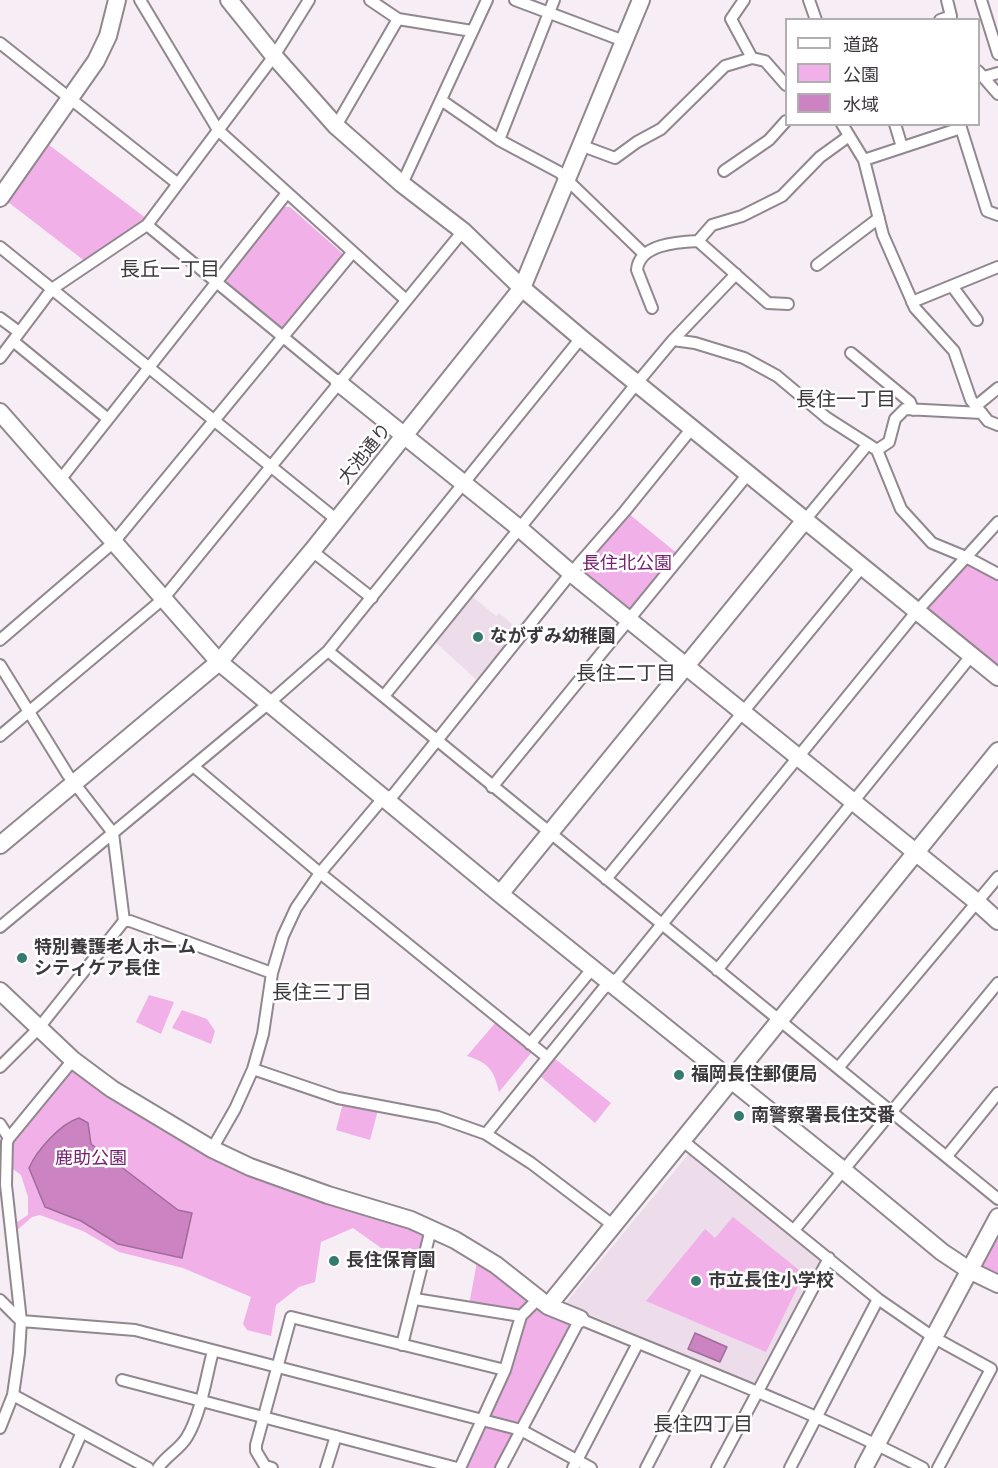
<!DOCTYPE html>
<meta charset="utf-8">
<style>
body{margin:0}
#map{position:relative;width:998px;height:1468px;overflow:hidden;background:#f7edf5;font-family:Montserrat,"Noto Sans JP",sans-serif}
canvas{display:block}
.legend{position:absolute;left:785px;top:18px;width:195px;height:108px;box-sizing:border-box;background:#fff;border:2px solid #b1afb1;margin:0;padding:8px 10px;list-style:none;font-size:18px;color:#3c383c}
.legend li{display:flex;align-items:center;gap:12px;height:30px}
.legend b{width:30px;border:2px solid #b1afb1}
</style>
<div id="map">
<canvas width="998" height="1468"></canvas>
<ul class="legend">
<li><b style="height:8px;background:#fff"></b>道路</li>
<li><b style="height:16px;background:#f1b0e8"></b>公園</li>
<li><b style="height:16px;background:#cb83c2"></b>水域</li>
</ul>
</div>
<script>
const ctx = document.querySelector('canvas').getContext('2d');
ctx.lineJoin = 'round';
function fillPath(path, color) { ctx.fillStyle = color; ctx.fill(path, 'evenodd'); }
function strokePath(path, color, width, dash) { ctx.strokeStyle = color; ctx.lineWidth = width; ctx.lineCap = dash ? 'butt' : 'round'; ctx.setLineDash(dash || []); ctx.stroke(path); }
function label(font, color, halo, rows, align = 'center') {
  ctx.font = font + ' Montserrat,"Noto Sans JP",sans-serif'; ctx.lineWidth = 5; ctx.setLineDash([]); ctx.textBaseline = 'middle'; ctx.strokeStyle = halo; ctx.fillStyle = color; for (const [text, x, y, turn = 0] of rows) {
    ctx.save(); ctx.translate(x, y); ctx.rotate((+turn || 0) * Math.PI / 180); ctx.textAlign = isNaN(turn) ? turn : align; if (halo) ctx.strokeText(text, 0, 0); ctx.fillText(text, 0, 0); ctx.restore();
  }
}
const built = new Path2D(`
 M 473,597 L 496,616 L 499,613 L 522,632 L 480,683 L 435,642 Z
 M 691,1151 L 821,1259 L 753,1385 L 565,1304 Z`);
const green = new Path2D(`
 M 49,145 L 147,219 L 86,262 L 8,202 Z
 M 284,207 L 290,207 L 342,253 L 342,260 L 287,325 L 280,328 L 227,284 L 226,278 Z
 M 629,514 L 678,554 L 630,610 L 626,611 L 582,574 L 582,570 Z
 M 966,557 L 998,574 L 998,677 L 917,611 Z
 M 149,995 L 174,1002 L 161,1034 L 136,1022 Z
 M 182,1010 L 207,1019 L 215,1031 L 211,1044 L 172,1028 Z
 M 496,1022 L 532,1052 L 499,1092 C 494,1070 489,1063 467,1056 Z
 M 554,1058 L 611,1103 L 595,1123 L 540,1076 Z
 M 73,1060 L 212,1149 L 431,1229 L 425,1252 L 381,1248 L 353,1228 L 321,1242 L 315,1282 L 299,1287 L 276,1305 L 271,1336 L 247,1330 L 243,1324 L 251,1297 L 183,1268 L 119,1252 L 83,1231 L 40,1215 L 32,1217 L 15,1232 L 14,1224 L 28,1215 L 28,1197 L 21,1175 L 5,1163 L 7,1142 Z
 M 343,1103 L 378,1110 L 370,1140 L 336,1130 Z
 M 733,1217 L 804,1274 L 766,1352 L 646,1301 L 705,1229 L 715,1238 Z
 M 998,1217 L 998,1284 L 973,1263 Z
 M 477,1262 L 504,1279 L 532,1301 L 520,1313 L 469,1305 Z
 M 537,1303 L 575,1323 L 495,1468 L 465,1468 L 523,1317 Z`);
const water = new Path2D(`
 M 79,1118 L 88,1123 L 91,1144 L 178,1210 L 192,1213 L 182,1258 L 118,1244 L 81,1221 L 45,1207 L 29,1168 C 37,1150 60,1124 79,1118 Z
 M 695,1333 L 727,1347 L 720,1362 L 688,1349 Z`);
const street = new Path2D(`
 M 140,0 L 218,130 L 406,300
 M 370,0 L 398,19 L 472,31
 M 515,0 L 624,41
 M 744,0 L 731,19 L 752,58
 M 809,0 L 816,20
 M 981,0 L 998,54
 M 940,20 L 951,16 L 947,0
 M 0,43 L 178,184
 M 978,71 L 998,94
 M 984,77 L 998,73
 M 441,100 L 499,140 L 559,172 L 644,254
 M 842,124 L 864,160 L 883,235 L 915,308 L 954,351 L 971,400 L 988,421 L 998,425
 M 895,124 L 902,147
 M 336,126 L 398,19
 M 499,140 L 554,0
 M 580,145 L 615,158 L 637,142 L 661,129 L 725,66 L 752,58 L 765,61 L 786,85
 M 864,160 L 961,128 L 987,211 L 998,215
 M 724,171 L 769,140 L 786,121
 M 402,184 L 487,0
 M 147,225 L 339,383
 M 698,241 L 768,303 L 788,304
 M 0,247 L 337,520
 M 817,265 L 879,218
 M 952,286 L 977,320
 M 912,302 L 998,267
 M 652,308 L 637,270 C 639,244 678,242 698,241 L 712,225 L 742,216 L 782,196 L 820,157 L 849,136
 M 0,318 L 19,332
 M 673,340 L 695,343 L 744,358 L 777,376 L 827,418 L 877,450 L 889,442 L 895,419 L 905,409 L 982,413
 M 13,341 L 108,419
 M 851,353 L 910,402 L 913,410
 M 0,358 L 52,289 L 147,225 L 274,56 L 309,0
 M 976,406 L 998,388
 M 877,450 L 901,509 L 932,543 L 966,557 L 998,574
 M 60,480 L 287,193
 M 805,520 L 868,444
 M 312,551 L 372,598
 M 0,640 L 114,542 L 352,253
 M 328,651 L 998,1199
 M 0,665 L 68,775 L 113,833 L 124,921 L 38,1029 L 0,1067
 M 384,696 L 637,383 L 673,340 L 736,274
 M 0,736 L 163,599 L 463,231
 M 193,766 L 320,873 L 547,1057
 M 492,787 L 748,474
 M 606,879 L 862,567
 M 124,921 L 130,921 L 272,973
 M 0,927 L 269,703 L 328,651 L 581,338
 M 717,970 L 971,656
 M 530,1044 L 587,975
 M 838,1068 L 998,877
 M 253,1069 L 338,1098 L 438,1117 L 486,1134 L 603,989 L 619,977 L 917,611 L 998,522
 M 0,1124 L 9,1138 L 7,1142 L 6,1185 L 21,1321 L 135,1330 L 521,1430 L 591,1468
 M 486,1134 L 531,1163 L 614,1226
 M 9,1138 L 73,1060
 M 683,1141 L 878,1299
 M 212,1149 L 235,1109 L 253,1069 L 263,1034 L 272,973 L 283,936 L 296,908 L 320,873 L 379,803 L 394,794 L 571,573 L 625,511 L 692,428
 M 947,1156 L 998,1093
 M 794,1230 L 998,983
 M 415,1299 L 521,1316
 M 0,1300 L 21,1321 L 19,1353 L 13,1395 L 148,1468
 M 402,1345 L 431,1229
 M 122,1380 L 457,1468
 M 0,1428 L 13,1395
 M 66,1468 L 82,1432
 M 158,1468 C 166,1456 180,1449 187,1437 C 201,1414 206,1377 213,1351
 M 272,1468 L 265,1466 L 256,1451 L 256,1445 L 291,1317 L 505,1370
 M 326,1468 L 336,1436
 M 460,1468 L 505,1370 L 521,1316 L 540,1297
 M 501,1468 L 580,1319 C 695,1367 813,1411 923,1468
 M 573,1468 L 638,1343
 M 646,1468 L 698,1368
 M 717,1468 L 829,1258
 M 790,1468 L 878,1299 L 933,1337 L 991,1369 L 938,1468`);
const secondary = new Path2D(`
 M 229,0 L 274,56 L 336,126 L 402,184 L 463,231 L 522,288 L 581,338 L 998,677
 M 0,198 L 96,61 L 108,36 L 117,0
 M 339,383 L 519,528 L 571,573 L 977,902 L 998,921
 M 0,412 L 219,662 L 500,894 L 843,1170 L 942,1252 L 969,1270 L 998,1284
 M 0,845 L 219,662 L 312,551 L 522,288 L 641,0
 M 500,894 L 805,520
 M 0,991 L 73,1060 L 112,1089 L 212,1149 L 250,1167 L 328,1195 L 411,1220 L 455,1240 L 496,1265 L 548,1306 L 580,1319
 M 548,1306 L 998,751
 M 864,1468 L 998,1217`);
const markers = [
 [478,637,6,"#357a6f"],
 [22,958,6,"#357a6f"],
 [679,1075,6,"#357a6f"],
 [739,1116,6,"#357a6f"],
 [334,1261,6,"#357a6f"],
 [696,1281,6,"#357a6f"]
];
const streetNames = [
 ["大池通り",365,454,-51]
];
const parkNames = [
 ["長住北公園",627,564],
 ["鹿助公園",91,1159]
];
const poiNames = [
 ["ながずみ幼稚園",490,637],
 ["特別養護老人ホーム",34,948],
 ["シティケア長住",34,969],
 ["福岡長住郵便局",691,1075],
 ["南警察署長住交番",751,1116],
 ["長住保育園",346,1261],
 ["市立長住小学校",708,1281]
];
const neighbourhoodNames = [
 ["長丘一丁目",170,270],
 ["長住一丁目",846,400],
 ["長住二丁目",626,674],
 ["長住三丁目",322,993],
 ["長住四丁目",703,1425]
];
fillPath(built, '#edddea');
fillPath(green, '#f1b0e8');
fillPath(water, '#cb83c2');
strokePath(water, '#a06c9a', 1.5);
strokePath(street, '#90878f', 14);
strokePath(secondary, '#90878f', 20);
strokePath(street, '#fff', 10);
strokePath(secondary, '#fff', 16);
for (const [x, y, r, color] of markers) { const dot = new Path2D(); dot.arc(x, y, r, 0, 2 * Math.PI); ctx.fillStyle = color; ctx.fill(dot); strokePath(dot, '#fff', 2); }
label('18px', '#3c383c', '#fff', streetNames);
label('18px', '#772171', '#fff', parkNames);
label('bold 18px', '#3c383c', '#fff', poiNames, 'left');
label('20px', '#3c383c', '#fff', neighbourhoodNames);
</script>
